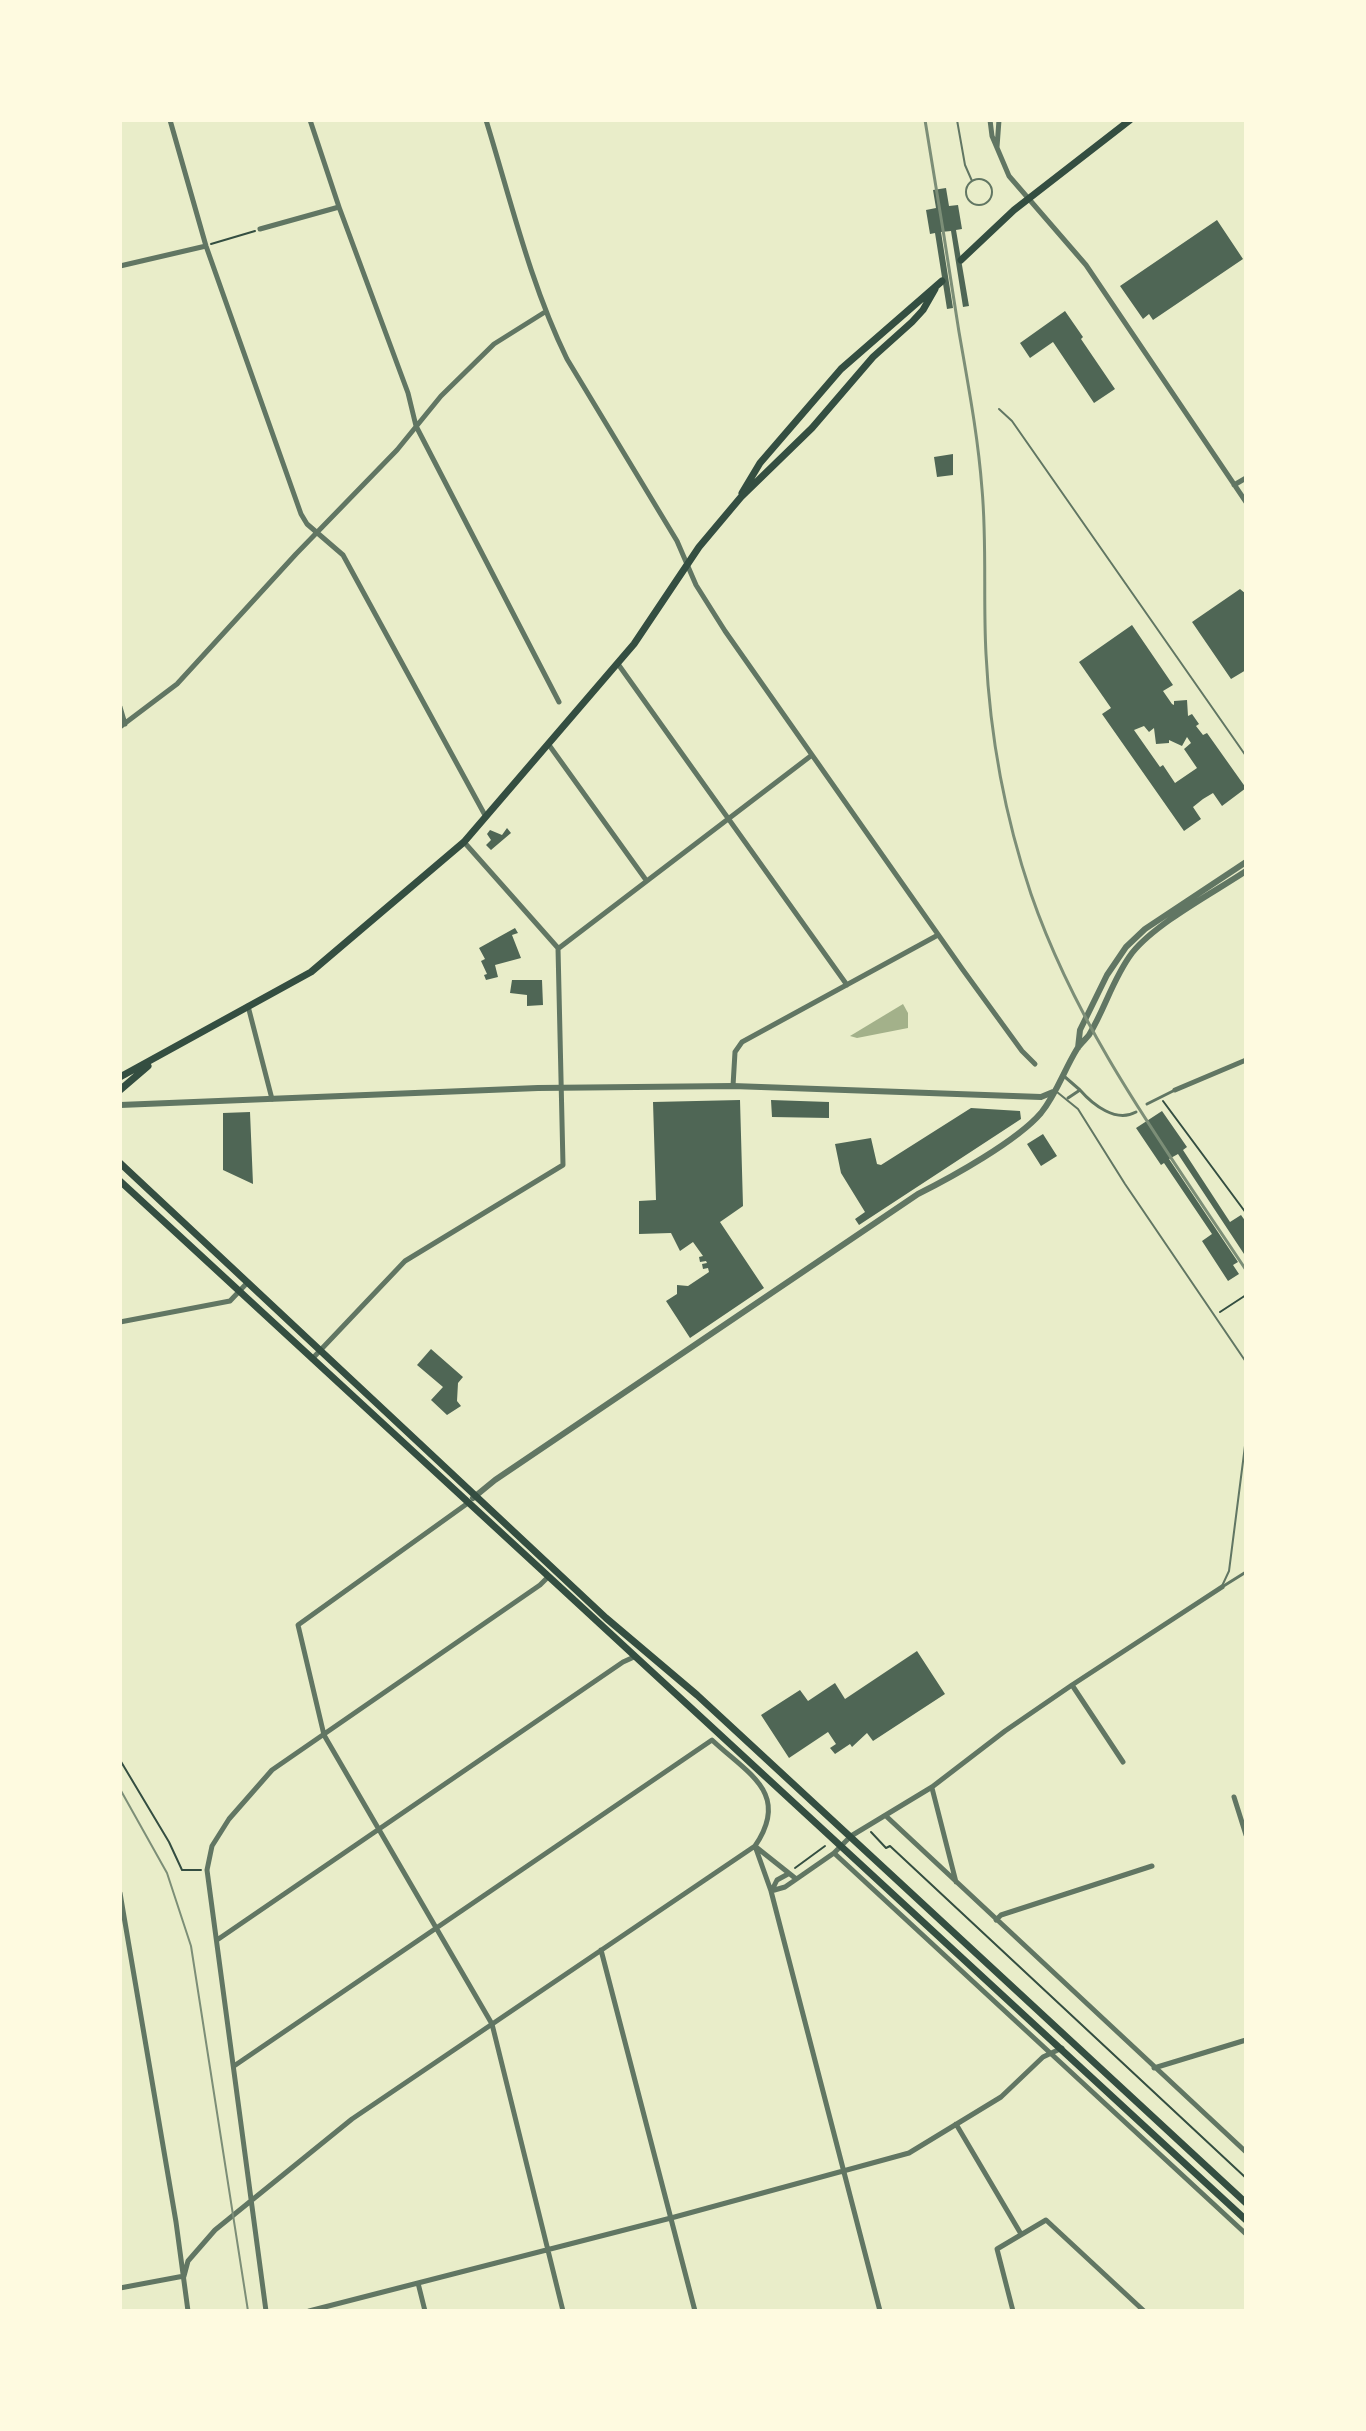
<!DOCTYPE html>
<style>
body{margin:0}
#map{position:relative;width:1366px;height:2431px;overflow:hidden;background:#e9edc9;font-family:"Fira Sans Condensed",sans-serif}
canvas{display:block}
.frame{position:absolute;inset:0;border:122px solid #fefae0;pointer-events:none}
</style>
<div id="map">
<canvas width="1366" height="2431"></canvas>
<div class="frame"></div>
</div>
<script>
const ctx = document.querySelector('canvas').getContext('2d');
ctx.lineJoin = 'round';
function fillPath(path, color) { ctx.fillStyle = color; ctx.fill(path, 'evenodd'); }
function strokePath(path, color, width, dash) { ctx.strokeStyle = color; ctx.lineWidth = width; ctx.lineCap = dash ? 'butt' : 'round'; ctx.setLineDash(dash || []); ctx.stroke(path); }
const water = new Path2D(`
 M 903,1004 L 908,1013 L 908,1028 L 857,1038 L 850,1036 Z`);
const building = new Path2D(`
 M 946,188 L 949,206 L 958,205 L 962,229 L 956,230 L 969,306 L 963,307 L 951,231 L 941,232 L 953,308 L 947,309 L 935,233 L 930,234 L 926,210 L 936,208 L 933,190 Z
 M 1217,220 L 1243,259 L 1153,320 L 1149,314 L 1143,319 L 1120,286 Z
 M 1065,311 L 1083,337 L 1081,339 L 1115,389 L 1094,403 L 1053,342 L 1030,358 L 1020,343 Z
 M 953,454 L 953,475 L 937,477 L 934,457 Z
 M 1240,589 L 1246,594 L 1246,670 L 1231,679 L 1192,622 Z
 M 1132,625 L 1173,685 L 1163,691 L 1172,704 L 1174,705 L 1174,701 L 1187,700 L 1188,716 L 1192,714 L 1199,724 L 1196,726 L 1203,735 L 1207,733 L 1246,788 L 1222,806 L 1213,793 L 1203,799 L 1193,807 L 1201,819 L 1184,831 L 1102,714 L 1111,708 L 1079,662 ZM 1144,726 L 1149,732 L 1154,728 L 1156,744 L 1169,743 L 1169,740 L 1182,746 L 1187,737 L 1191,743 L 1184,749 L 1197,768 L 1175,783 L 1163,765 L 1160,767 L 1134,730 Z
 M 507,828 L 511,833 L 491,850 L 486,845 L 491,840 L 487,834 L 490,830 L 502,835 Z
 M 515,928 L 518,933 L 512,935 L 521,958 L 495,965 L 498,977 L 486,980 L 484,975 L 487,974 L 481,961 L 485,959 L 479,948 Z
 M 512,980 L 542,980 L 543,1005 L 527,1006 L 527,995 L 510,993 Z
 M 740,1100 L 743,1206 L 720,1222 L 764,1288 L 690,1338 L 666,1301 L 677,1294 L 677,1285 L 688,1286 L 709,1272 L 708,1268 L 703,1269 L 702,1264 L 707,1263 L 706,1261 L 700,1262 L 699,1257 L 703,1256 L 693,1242 L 680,1251 L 671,1233 L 639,1234 L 639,1201 L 656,1200 L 653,1102 Z
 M 771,1100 L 829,1102 L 829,1118 L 772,1117 Z
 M 971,1108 L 1020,1111 L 1021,1119 L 859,1225 L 855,1219 L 865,1212 L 841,1173 L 835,1144 L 871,1138 L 877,1164 L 881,1165 Z
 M 1162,1111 L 1187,1147 L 1183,1150 L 1230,1222 L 1241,1215 L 1246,1222 L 1246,1257 L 1178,1154 L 1169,1159 L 1238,1262 L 1233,1265 L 1239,1274 L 1228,1281 L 1202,1241 L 1212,1234 L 1164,1163 L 1161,1165 L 1136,1128 Z
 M 250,1112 L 253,1184 L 223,1170 L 223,1113 Z
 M 1043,1134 L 1057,1156 L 1041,1166 L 1027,1144 Z
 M 431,1349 L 463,1377 L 458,1383 L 457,1401 L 461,1406 L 447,1415 L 431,1400 L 443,1387 L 417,1365 Z
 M 917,1651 L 945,1694 L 873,1741 L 867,1733 L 852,1747 L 850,1744 L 835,1754 L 830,1748 L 836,1744 L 828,1732 L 789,1758 L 761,1715 L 800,1690 L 808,1701 L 835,1683 L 845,1699 Z`);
const path = new Path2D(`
 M 211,244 L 255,231
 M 1163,1101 L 1246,1213
 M 1220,1312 L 1246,1295
 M 120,1760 L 169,1842 L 182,1870 L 201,1870
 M 871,1832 L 886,1848 L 890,1846 L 1246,2178
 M 795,1868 L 825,1846`);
const service = new Path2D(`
 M 957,120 L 965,165 L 972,181
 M966 192a13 13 0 1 1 26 0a13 13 0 1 1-26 0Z
 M 999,409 L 1012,421 L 1246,756
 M 1057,1092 L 1078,1109 L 1125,1184 L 1246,1362
 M 1222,1586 L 1229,1571 L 1246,1438`);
const pedestrian = new Path2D(`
 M 1065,1077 L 1080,1090
 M 1068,1098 L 1080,1090 C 1093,1105 1116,1123 1136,1112
 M 1147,1104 L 1175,1090
 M 1222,1587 L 1246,1572`);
const minor = new Path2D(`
 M 170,120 L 206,246 L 301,514 L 307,524 L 343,555 L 486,817
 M 310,120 L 339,207 L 408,393 L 416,426 L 559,702
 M 486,120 C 511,201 530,283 567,359 L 677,541 L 696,585 L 725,631 L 963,970 L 1022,1051 L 1035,1064
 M 990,120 L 992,136 L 1009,176 L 1086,265 L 1246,502
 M 997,147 L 999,120
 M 260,229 L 339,207
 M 120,266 L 206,246
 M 1234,485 L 1246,478
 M 618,664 L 847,985
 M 120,707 L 125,724
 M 120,727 L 177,684 L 296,554 L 397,450 L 441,396 L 494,344 L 545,312
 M 549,745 L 646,880
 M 559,948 L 812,755
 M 248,1006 L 272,1099
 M 733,1086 L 735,1052 L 742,1042 L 938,935
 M 1175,1090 L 1246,1060
 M 120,1322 L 230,1301 L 247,1283
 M 312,1359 L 405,1261 L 563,1165 L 558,948 L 464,842
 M 468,1503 L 298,1625 L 324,1735 L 492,2024 L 563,2311
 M 1123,1762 L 1072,1685 L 1222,1587
 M 932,1788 L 956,1882
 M 1234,1797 L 1246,1835
 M 886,1816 L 1246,2152
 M 755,1846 L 771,1891 L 880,2311
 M 756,1847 L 795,1878
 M 834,1853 L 1246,2234
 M 772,1890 L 777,1880 L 788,1874
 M 771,1891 L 785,1887 L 834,1853 L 851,1836 L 932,1787 L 1005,1731 L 1072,1685
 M 120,1893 L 176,2222 L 188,2311
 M 996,1920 L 1001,1915 L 1152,1866
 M 217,1940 L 623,1662 L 634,1657
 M 601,1950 L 695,2311
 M 1154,2068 L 1246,2040
 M 956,2124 L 1021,2234
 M 184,2276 L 188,2261 L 215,2230 L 352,2119 L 755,1846 C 791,1793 748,1774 712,1740 L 234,2066
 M 418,2283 L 425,2311
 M 120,2288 L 184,2276
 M 266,2311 L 207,1870 L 212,1846 L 229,1819 L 272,1770 L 540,1585 L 548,1577
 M 309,2311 L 671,2218 L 909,2153 L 1001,2097 L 1043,2057 L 1062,2048
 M 1013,2311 L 997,2249 L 1046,2220 L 1144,2311`);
const tertiary = new Path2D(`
 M 1078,1048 L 1080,1030 L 1107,975 L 1126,947 L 1145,929 L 1246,862
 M 120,1105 L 538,1088 L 733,1086 L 1041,1097 L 1053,1092
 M 473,1498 L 495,1480 L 918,1194 C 952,1177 1017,1141 1041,1113 C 1057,1093 1064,1070 1077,1049 C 1080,1044 1085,1040 1089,1035 C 1105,1009 1113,978 1132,953 C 1156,923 1213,893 1246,871`);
const primary = new Path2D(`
 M 961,260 L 1014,210 L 1130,120
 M 742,493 L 760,463 L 841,369 L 942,281
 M 120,1077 L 311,972 L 464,842 L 634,644 L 699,547 L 741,497 L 812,428 L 873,357 L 912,322 L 923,310 L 935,289
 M 120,1090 L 148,1066
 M 120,1163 L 606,1618 L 697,1695 L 1246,2203
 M 120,1181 L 1246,2220`);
const tram = new Path2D(`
 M 120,1789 L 167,1873 L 191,1946 L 248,2311`);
const rail = new Path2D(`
 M 925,120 C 937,191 948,261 959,332 C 968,384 978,436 982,489 C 987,544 983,599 986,654 C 990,736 1005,817 1031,894 C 1079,1033 1166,1149 1246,1270`);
fillPath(water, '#a3b18a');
fillPath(building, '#4f6655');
strokePath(path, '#344e41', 2);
strokePath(service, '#617663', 2);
strokePath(pedestrian, '#617663', 3);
strokePath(minor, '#617663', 5);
strokePath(tertiary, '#617663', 6);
strokePath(primary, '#344e41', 7);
strokePath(tram, '#7c8e77', 2);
strokePath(rail, '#7c8e77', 3);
</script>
